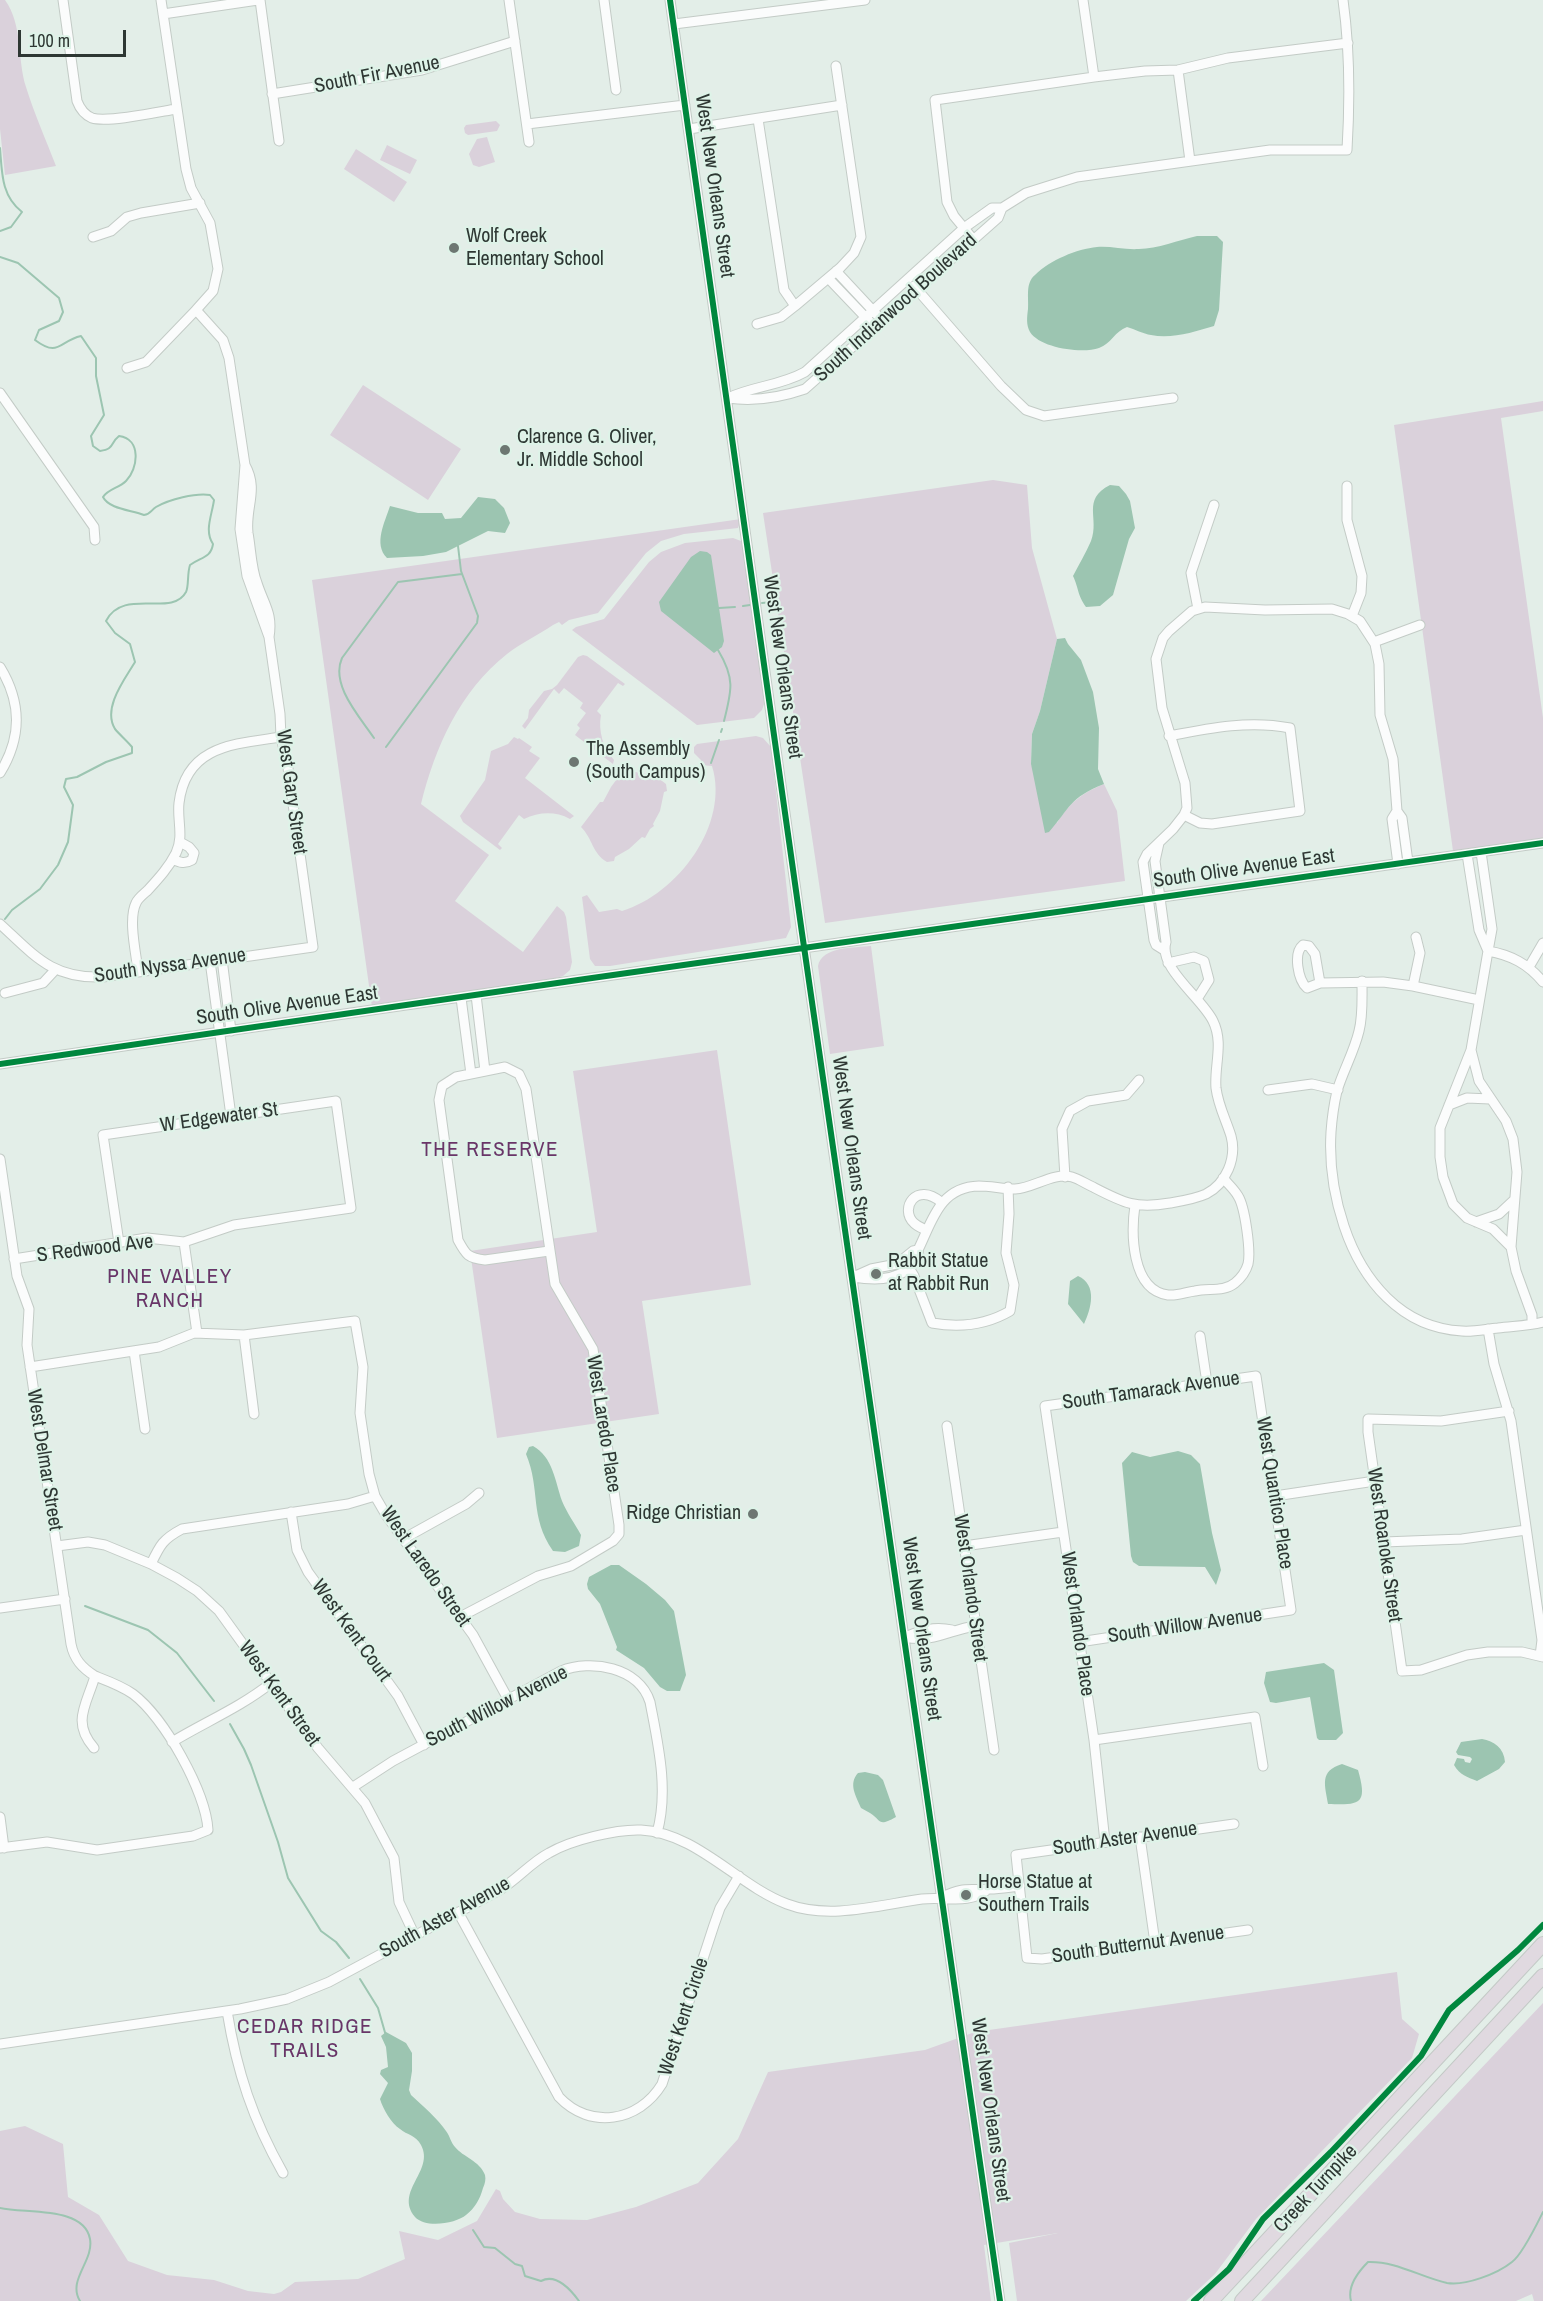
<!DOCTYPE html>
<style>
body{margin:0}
#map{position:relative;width:1543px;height:2301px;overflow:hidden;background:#e3eee8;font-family:"Archivo Narrow",sans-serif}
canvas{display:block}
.scale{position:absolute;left:18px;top:30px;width:108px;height:27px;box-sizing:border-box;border:3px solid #2e3733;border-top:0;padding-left:8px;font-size:18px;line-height:21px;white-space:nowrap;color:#2e3733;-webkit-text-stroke:4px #def3e8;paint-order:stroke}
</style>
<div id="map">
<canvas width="1543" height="2301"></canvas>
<div class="scale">100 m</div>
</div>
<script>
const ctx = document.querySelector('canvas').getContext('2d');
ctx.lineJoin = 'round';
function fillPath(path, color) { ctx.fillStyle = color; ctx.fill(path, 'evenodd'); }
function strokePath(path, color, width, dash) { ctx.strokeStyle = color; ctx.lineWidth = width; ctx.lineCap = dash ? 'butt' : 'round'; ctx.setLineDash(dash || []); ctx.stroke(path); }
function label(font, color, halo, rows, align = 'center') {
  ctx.font = font + ' "Archivo Narrow",sans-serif'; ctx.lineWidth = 4.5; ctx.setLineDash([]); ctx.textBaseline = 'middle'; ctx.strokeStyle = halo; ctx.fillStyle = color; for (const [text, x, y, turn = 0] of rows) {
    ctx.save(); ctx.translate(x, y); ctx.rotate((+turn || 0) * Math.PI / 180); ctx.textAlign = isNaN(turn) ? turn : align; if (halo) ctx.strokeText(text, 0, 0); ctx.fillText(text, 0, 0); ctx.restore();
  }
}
const green = new Path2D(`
 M 0,0 L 5,0 C 23,25 17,59 26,87 C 34,113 46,140 56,166 L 5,175 L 0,129 Z
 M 496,121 L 500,125 L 497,131 L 468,135 L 465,133 L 464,128 L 466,125 Z
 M 487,137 L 495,162 L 479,167 L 473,165 L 469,154 L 477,139 Z
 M 387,145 L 417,160 L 410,174 L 380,160 Z
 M 356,149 L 407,182 L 394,202 L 344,169 Z
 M 363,385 L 461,449 L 428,500 L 330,435 Z
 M 1543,401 L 1543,411 L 1501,418 L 1543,718 L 1543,838 L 1453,851 L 1394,425 Z
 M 993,480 L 1027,485 L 1032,548 L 1057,639 L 1040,711 L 1032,734 L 1031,764 L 1057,823 C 1069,803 1082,793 1104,784 L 1117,811 L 1125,881 L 825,923 L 763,513 Z
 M 741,519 L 738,528 L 684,534 L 661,541 L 646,553 L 598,613 L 569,620 L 562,625 L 559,622 L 553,625 C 538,635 521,643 507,654 C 460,691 435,747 421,804 L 489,855 L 455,901 L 523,952 L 557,906 L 564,912 L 566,917 L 572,962 L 570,970 L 563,976 L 543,982 L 372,1007 L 312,580 Z
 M 733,538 L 741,541 L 744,546 L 766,698 L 762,710 L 754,718 L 697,725 L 572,630 L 576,627 L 604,619 L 649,562 L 661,552 L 685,543 Z
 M 583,655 L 587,656 L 625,684 L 623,686 L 618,683 L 597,711 L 601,715 C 598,731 603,748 614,760 L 613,764 L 575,735 L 580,728 L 577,725 L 586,713 L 580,708 L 583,703 L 564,688 L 559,694 L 554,689 L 525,729 L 522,726 L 528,718 L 529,710 L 544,691 L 552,689 L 557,685 L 578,657 Z
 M 756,736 L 763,738 L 771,747 L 791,927 L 786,938 L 610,966 L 595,966 L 590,959 L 582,897 L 587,895 L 599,912 L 617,909 L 622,911 C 678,894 730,824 712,766 L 701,765 L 701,760 L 694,753 L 694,747 L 697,744 Z
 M 514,737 L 518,739 L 519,738 L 532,747 L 529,751 L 540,758 L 525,778 L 574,816 L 570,819 C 555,811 539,812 524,819 L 519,815 L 498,844 L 502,848 L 500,850 L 463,822 L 460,816 L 485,780 L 491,751 L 508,744 Z
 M 625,768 C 643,777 649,769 666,784 L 667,791 L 664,792 L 660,811 L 653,824 L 654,826 L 650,829 L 645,838 L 642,837 L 629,849 L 615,857 L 614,861 L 607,862 C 592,853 593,839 581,827 L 600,802 L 603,802 L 611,787 Z
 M 871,946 L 884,1046 L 830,1054 L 818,966 C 822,946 854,948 871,946 Z
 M 717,1050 L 751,1285 L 642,1301 L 659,1414 L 497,1438 L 470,1251 L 597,1232 L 573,1071 Z
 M 1397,1972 L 1402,2019 L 1419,2034 L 1412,2058 L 1256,2219 L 1215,2274 L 1186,2301 L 1017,2301 L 1009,2243 L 1058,2233 L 984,2245 L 991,2301 L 0,2301 L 0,2131 L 25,2126 L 63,2144 L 68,2197 L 99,2215 L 128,2261 L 167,2275 L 214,2280 L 248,2291 L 274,2294 L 281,2292 L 295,2282 L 358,2279 L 405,2259 L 399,2231 L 438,2240 L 477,2221 L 496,2189 L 500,2191 L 503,2199 L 515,2212 L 540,2219 L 587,2220 L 636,2207 L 698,2183 L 738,2139 L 768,2072 L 925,2050 L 975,2032 Z
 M 1543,2003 L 1543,2301 L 1534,2301 L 1532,2294 L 1516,2301 L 1261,2301 Z`);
const water = new Path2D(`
 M 1197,236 L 1217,236 L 1223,242 L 1219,310 L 1214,326 C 1194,332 1172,339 1151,335 C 1143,334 1135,329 1127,327 C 1115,331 1111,344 1099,348 C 1082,354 1040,348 1030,332 C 1026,325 1027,317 1028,309 C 1029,298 1025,283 1035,275 C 1050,260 1077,249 1097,247 C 1111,246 1125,250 1139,249 C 1157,249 1179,240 1197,236 Z
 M 1110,485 L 1119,486 L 1126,494 L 1130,501 L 1135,528 L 1129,539 L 1113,595 L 1100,606 L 1086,607 C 1077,594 1079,589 1073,576 C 1079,564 1086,553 1091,541 C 1100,518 1081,500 1110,485 Z
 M 478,497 L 495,499 L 504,508 L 510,523 L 505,533 L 488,531 L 446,552 L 423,556 L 387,558 C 373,544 385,522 390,506 L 418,513 L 442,513 L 445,519 L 461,518 Z
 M 700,551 L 707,552 L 711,555 L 724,641 L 722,647 L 714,653 L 661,611 L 659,602 L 691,557 Z
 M 1065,638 L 1068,644 L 1081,660 L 1093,692 L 1099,728 L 1098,769 L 1104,784 C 1069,798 1071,807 1049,832 L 1045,833 L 1031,764 L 1032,734 L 1040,711 L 1057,639 Z
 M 1078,1276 C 1098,1285 1091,1309 1084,1324 L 1068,1304 L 1070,1281 Z
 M 533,1446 C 553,1457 555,1481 562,1501 C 567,1513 575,1524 581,1535 L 579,1546 L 565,1552 L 553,1551 C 529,1516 541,1490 526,1454 L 529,1447 Z
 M 1178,1451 L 1191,1455 L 1200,1464 L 1212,1533 L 1221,1570 L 1216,1585 L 1205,1567 L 1139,1566 L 1133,1562 L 1131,1556 L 1122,1463 L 1132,1452 L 1150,1457 Z
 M 611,1565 L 619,1565 L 646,1584 L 665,1600 L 674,1611 L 686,1675 L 680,1691 L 667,1691 L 660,1687 L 644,1668 L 616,1650 L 617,1647 L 600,1604 L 588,1589 L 587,1584 L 589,1577 Z
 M 1324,1663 L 1334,1670 L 1343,1733 L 1336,1740 L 1319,1740 L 1317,1738 L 1310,1697 L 1276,1703 L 1270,1702 L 1264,1683 L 1266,1672 Z
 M 1482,1739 C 1494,1741 1504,1748 1505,1762 L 1499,1769 L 1477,1781 C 1467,1777 1460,1775 1454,1765 L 1457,1758 L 1464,1759 L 1465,1762 L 1470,1763 L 1472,1759 L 1470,1757 L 1458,1755 L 1456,1752 L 1461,1742 Z
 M 1342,1764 L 1358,1770 C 1368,1805 1360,1805 1328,1804 C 1325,1785 1319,1771 1342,1764 Z
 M 865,1772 L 878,1775 L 883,1780 L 896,1817 C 878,1827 882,1821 870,1813 C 867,1811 864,1810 861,1808 C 856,1796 848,1784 858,1773 Z
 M 386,2032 L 406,2043 L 412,2053 L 412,2071 L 409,2090 L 411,2095 C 421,2104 439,2120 446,2131 C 450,2136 451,2143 455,2147 C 463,2157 480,2161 485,2175 C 486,2179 485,2184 483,2188 C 480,2199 475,2208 466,2215 C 457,2223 426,2229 415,2217 C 394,2191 435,2171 421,2145 C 416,2135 407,2135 400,2129 C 391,2123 383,2109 380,2099 L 388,2083 L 380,2074 L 381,2070 L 388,2067 L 386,2047 L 381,2036 Z`);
const stream = new Path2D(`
 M 0,148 C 2,172 1,196 22,212 L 11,227 L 0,231
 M 0,257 L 18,263 L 59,298 L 63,312 L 59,321 L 39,330 L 35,340 C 59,358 59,341 81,336 L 96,358 L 96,376 L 104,415 L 91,436 L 93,446 L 100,451 C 115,449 110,443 119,436 C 142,439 138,469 126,481 C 119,488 108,489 103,497 C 109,509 131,510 144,515 C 151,514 151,510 156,507 C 170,499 195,493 210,495 L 214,500 C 212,515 204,531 213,544 C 211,558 201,557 190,565 C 187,574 189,586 186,592 C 172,618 123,587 106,621 L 115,633 L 130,644 L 135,662 C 125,679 102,708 115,729 C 120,735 127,741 132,747 L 132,753 L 106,762 L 77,777 L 66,779 L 64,787 L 73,805 L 68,842 L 58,865 L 40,889 L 12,910 L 5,919
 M 762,603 L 773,602
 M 743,606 L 750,605
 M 719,608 L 735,607
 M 718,650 C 735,678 732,690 724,721
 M 721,732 L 722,729
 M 374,738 C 360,717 330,685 342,658 L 398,582 L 462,574
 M 386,747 L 477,623 L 478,616 L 461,571 L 458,546
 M 711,763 L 719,740
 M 85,1606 L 148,1630 L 177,1653 L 214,1701
 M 230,1724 L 244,1749 L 251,1765 L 278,1842 L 288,1878 L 321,1931 L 336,1942 L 349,1958
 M 360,1979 L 378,2008 L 386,2036
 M 0,2208 C 26,2214 84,2206 90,2239 C 94,2261 67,2280 80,2301
 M 473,2230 L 484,2247 L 495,2248 L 515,2264 L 522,2266 L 525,2276 L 541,2281 C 556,2273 571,2290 579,2301
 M 1351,2301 C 1347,2286 1358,2272 1368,2262 C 1396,2261 1420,2277 1447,2283 C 1465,2286 1497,2274 1512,2262 C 1522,2255 1537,2224 1543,2212`);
const minor = new Path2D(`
 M 63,0 L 77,101 C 80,109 85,115 92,118 C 108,123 158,112 176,109
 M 260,0 L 279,141
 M 509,0 L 529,142
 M 604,0 L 616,90
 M 670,0 L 802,933 L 1000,2301
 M 1083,0 L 1094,77
 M 163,14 L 258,0
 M 674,24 L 865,0
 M 1178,70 L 1190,161
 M 272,94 L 422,70 L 515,41
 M 758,119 L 784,290 L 795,306
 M 527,124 L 685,105
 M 689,129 L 842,105
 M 93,237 L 111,231 L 127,217 L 141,213 L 200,203
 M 973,239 L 954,216 L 947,202 L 935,100 L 1094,77 L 1145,71 L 1178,70 L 1228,58 L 1348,43
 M 836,271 L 877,315
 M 828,278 L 870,322
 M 914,286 L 1001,386 L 1026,410 L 1044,416 L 1173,398
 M 757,324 L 781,317 L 795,306 L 840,268 L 854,253 L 861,237 L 836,66
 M 127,368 L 146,362 L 196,310
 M 0,393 L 94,527 L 95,540
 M 728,398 C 753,386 780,386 805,372 L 964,228 L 992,208 L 1002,208 L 1026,193 L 1077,177 L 1270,150 L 1347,150 C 1350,100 1350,50 1343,0
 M 728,398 C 755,402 779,398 805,389 L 998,218 L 1002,208
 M 245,465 C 259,490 245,507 248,533 C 251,549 251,568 257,583 C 264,605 273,613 269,637
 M 1347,486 L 1347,520 L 1362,576 L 1361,593 L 1352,616
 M 1198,609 L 1191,573 L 1214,505
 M 1374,642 L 1420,625
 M 0,667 C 22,703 22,737 0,773
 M 1169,736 C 1210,728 1249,720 1290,728 L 1300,811 L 1212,824 L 1200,823 L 1184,815
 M 1397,811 L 1392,819 L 1398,864
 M 1481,852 L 1492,929 L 1488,951 L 1471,1050 L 1440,1128 L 1440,1157 L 1443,1177 L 1453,1204 L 1467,1218 L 1493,1229 L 1511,1247
 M 1467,854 L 1479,930 L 1488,951
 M 173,859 C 180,863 185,864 192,860 L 194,853 L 189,847 L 180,842
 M 0,924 C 35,956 52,979 103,977 L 313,947 L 288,768 L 281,737 L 280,714 L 269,637 L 247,576 L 240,529 L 245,465 L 229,358 L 223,340 L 196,310 L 213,291 L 218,269 L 210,223 L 191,188 L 186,169 L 161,0
 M 1164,950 L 1156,945 L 1154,940 L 1143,862 L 1147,854 L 1173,829 L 1184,815 L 1187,808 L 1185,783 L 1162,708 L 1156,659 L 1163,638 L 1169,631 L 1192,611 L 1205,607 L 1265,610 L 1332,609 L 1348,614 L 1360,621 L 1375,644 L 1379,664 L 1380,715 L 1393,759 L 1397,811 L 1402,818 L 1408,862
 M 1488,951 C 1511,955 1528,964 1543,982
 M 222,959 L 231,1031
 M 210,961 L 231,1116
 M 1168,963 L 1194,957 L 1204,961 L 1209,980 L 1197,999
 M 1529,967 L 1543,943
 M 138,971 C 136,953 128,919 136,903 C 138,898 145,893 148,890 C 159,878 169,867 176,853 C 184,836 177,820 179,803 C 186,745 235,744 281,737
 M 1362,981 C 1362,998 1363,1016 1359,1031 C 1354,1052 1343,1071 1337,1091 C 1334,1104 1332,1118 1331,1132 C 1329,1164 1334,1196 1344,1226 C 1362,1280 1401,1328 1462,1331 C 1474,1332 1486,1329 1498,1328 C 1513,1326 1528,1326 1543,1322
 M 1320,983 L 1315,954 L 1309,946 L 1303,945 C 1293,953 1298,980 1307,988 L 1320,983 L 1383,982 L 1413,986 L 1479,1000
 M 1413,986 L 1420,953 L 1416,937
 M 5,993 L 43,983 L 56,969
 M 476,995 L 485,1071
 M 461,998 L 471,1074
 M 1471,1050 L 1479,1081 L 1506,1121 L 1513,1139 L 1517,1172 L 1511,1247 L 1516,1271 L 1532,1315 L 1532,1324
 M 0,1064 L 578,980 L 1543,843
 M 1268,1090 L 1312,1084 L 1338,1090
 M 1449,1105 L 1467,1098 L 1490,1099
 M 0,1159 L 17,1276 L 29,1309 L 27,1345 L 71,1644 C 74,1659 82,1668 95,1676 C 87,1704 71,1722 94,1748
 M 1065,1177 L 1062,1129 L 1070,1111 L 1088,1101 L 1126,1095 L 1139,1080
 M 1135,1205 C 1131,1233 1131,1290 1168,1295 C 1178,1296 1186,1292 1195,1291 C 1209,1288 1224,1292 1235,1283 C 1241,1278 1246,1271 1248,1264 C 1251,1251 1245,1207 1238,1196 C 1234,1189 1228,1184 1223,1178
 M 1476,1222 L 1499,1214 L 1514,1200
 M 926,1230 C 922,1228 917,1226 914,1223 C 899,1209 916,1181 941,1202
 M 184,1242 L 197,1333
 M 14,1259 L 147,1238 L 184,1242 L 234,1225 L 351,1208 L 336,1101 L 103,1135 L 119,1243
 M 904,1260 L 914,1276 L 932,1323 C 960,1328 986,1325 1010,1311 L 1014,1285 L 1006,1253 L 1009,1214 L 1008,1187
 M 853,1277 C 878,1281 905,1281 919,1256 L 918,1250 C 932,1222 939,1187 979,1186 C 991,1186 1003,1189 1015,1189 C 1034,1188 1053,1172 1072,1177 C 1079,1179 1086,1184 1093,1187 C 1124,1203 1135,1209 1170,1203 C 1182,1201 1195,1199 1206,1194 C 1226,1184 1237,1158 1231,1136 C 1226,1120 1218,1105 1216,1088 C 1214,1066 1224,1043 1213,1021 C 1202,998 1158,968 1166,942 L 1155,861 L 1159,843
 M 853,1277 L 871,1269 L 897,1264 L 913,1251 L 918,1250
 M 1488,1329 L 1494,1364 L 1511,1421 L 1542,1640 L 1540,1656
 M 244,1335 L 254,1414
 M 1200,1336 L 1207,1383
 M 134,1351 L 145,1429
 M 30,1367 L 159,1347 L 194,1333 L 244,1335 L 355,1321 L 363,1367 L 360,1413 L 369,1474 L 375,1496 L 386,1515 L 473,1635 L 508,1699
 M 1509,1411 L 1441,1421 L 1368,1419 L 1368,1432 L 1402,1671 L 1421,1670 L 1467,1655 L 1488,1652 L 1522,1652 L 1543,1657
 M 947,1426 L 994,1750
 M 1275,1496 L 1375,1481
 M 291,1512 L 297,1550 L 308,1572 L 398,1696 L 424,1745
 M 403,1539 L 466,1504 L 479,1493
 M 1384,1542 L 1462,1539 L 1526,1530
 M 57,1546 L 88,1542 L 105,1545 L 151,1564 L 177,1578 L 197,1591 L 219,1611 L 318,1748 L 365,1803 L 394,1858 L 399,1902 L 415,1936
 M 964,1546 L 1063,1532
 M 151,1564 C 160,1545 163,1539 182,1529 L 348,1504 L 375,1496
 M 0,1608 L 65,1599
 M 460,1617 L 538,1576 L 571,1566 L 613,1541 L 619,1534 L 619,1525 L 593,1349 L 555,1284 L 526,1089 L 519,1074 L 505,1067 L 456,1077 L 442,1086 L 439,1100 L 458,1240 C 466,1255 468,1258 485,1260 L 549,1251
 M 905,1637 C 933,1643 949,1630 975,1626
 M 905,1637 C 921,1630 935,1626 952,1630
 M 1079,1642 L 1291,1610 L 1256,1376 L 1045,1406 L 1094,1740 L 1105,1842
 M 1094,1740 L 1255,1717 L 1263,1766
 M 172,1742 C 205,1722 241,1707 271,1683
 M 353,1787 L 393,1761 L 561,1671 C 591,1659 639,1667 650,1702 C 658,1744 669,1790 657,1833
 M 0,1817 L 4,1848
 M 1234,1824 L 1016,1855 L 1027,1958 L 1042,1959 L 1248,1930
 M 1140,1837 L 1155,1943
 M 0,1848 L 47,1842 L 97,1850 L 193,1836 L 208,1830 C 206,1792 164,1717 133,1694 C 122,1686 108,1681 95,1676
 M 942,1897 C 966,1886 967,1891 990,1889 C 1000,1889 1010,1887 1020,1886
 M 458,1912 L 559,2097 C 590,2130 639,2122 662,2084 L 714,1925 L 720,1908 L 739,1876
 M 227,2011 C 237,2072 253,2120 283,2173
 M 0,2044 L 240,2009 L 287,1999 L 329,1982 L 498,1891 C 517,1880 530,1863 549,1853 C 571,1840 617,1829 641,1830 C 697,1833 737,1885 787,1904 C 829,1920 879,1905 922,1899 C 945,1896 968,1905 987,1890`);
const highway = new Path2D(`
 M 1211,2301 L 1543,1944
 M 1242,2301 L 1543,1976`);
const cycleway = new Path2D(`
 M 670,0 L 802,933 L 1000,2301
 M 0,1064 L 578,980 L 1543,843
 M 1194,2301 L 1229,2269 L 1263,2219 L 1331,2152 L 1421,2056 L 1449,2010 L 1518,1950 L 1543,1925`);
const markers = [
 [454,248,6,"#6d7772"],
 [505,450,6,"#6d7772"],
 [574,762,6,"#6d7772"],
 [876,1274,6,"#6d7772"],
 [753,1514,6,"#6d7772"],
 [966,1895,6,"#6d7772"]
];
const streetNames = [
 ["South Fir Avenue",377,75,-11],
 ["West New Orleans Street",714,186,82],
 ["South Indianwood Boulevard",896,308,-42],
 ["West New Orleans Street",782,667,82],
 ["West Gary Street",291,792,82],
 ["South Olive Avenue East",1244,869,-8],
 ["South Nyssa Avenue",170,966,-8],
 ["South Olive Avenue East",287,1006,-8],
 ["W Edgewater St",219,1118,-8],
 ["West New Orleans Street",851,1148,82],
 ["S Redwood Ave",95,1249,-7],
 ["South Tamarack Avenue",1151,1391,-8],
 ["West Laredo Place",603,1424,81],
 ["West Delmar Street",44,1460,81],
 ["West Quantico Place",1274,1493,81],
 ["West Roanoke Street",1384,1545,82],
 ["West Laredo Street",425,1567,55],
 ["West Orlando Street",970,1588,82],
 ["West Orlando Place",1077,1624,82],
 ["South Willow Avenue",1185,1626,-8],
 ["West New Orleans Street",921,1629,82],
 ["West Kent Court",351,1631,54],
 ["West Kent Street",279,1694,54],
 ["South Willow Avenue",497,1707,-27],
 ["South Aster Avenue",1125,1839,-8],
 ["South Aster Avenue",445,1918,-29],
 ["South Butternut Avenue",1138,1945,-8],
 ["West Kent Circle",684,2017,-72],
 ["West New Orleans Street",990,2110,82],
 ["Creek Turnpike",1316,2189,-47]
];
const poiNames = [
 ["Wolf Creek",466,237],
 ["Elementary School",466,260],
 ["Clarence G. Oliver,",517,438],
 ["Jr. Middle School",517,461],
 ["The Assembly",586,750],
 ["(South Campus)",586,773],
 ["Rabbit Statue",888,1262],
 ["at Rabbit Run",888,1285],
 ["Ridge Christian",741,1514,"right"],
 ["Horse Statue at",978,1883],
 ["Southern Trails",978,1906]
];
const neighbourhoodNames = [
 ["THE RESERVE",490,1150],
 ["PINE VALLEY",170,1277],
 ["RANCH",170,1301],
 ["CEDAR RIDGE",305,2027],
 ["TRAILS",305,2051]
];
fillPath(green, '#dad1db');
fillPath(water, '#9cc5b1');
strokePath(stream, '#9cc5b1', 2);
strokePath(minor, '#c3cbc6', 11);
strokePath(highway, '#c3c9c6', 16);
strokePath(minor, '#fbfcfc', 9);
strokePath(highway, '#e0d9e0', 14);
strokePath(cycleway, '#00873e', 6);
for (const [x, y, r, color] of markers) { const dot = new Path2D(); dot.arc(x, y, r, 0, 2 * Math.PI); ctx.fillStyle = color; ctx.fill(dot); strokePath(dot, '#def3e8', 2); }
label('20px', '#2e3733', '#def3e8', streetNames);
label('20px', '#2e3733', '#def3e8', poiNames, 'left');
ctx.letterSpacing = '1.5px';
label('21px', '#693668', '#def3e8', neighbourhoodNames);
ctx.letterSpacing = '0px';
</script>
